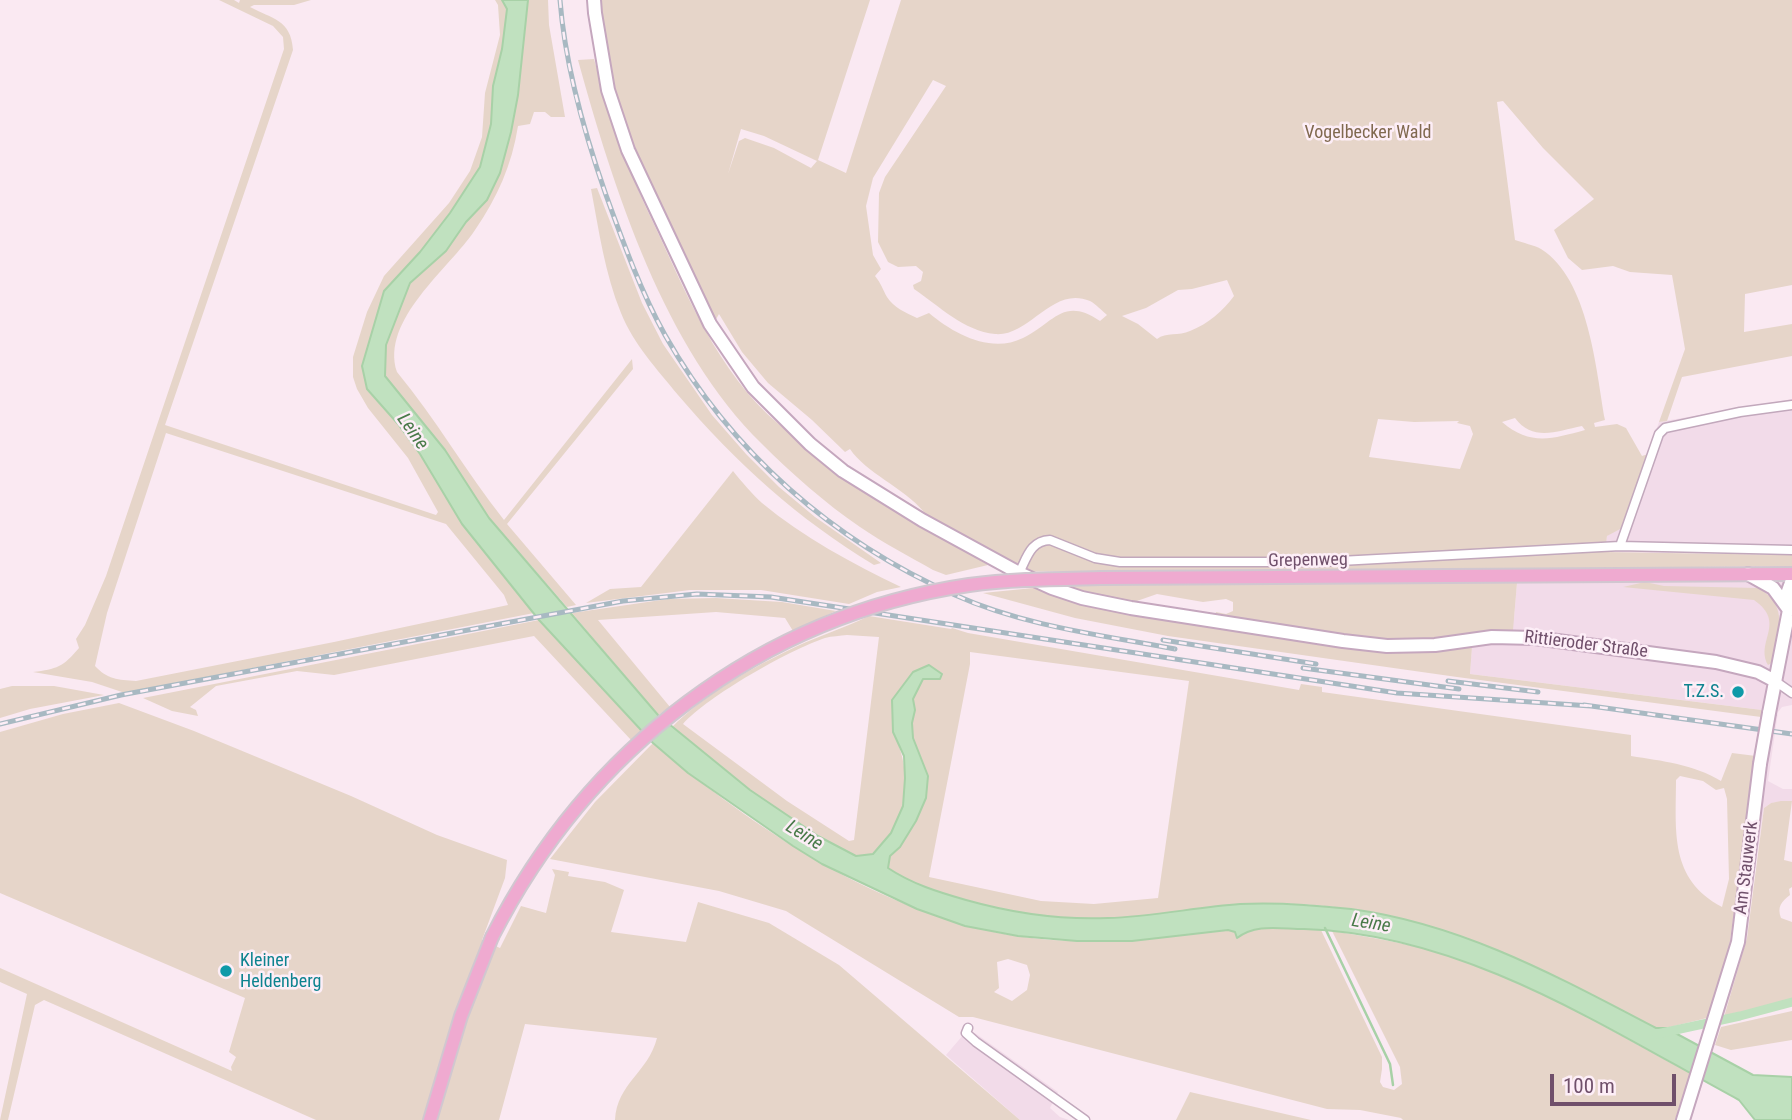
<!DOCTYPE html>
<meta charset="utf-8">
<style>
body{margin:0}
#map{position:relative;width:1792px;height:1120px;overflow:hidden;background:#fae9f2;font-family:"Roboto Condensed",sans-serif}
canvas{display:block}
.scale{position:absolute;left:1550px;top:1074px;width:126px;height:32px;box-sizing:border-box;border:4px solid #70506b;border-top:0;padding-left:9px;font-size:21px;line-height:24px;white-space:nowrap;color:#70506b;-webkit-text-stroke:5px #fdeef7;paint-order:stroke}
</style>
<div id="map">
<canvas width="1792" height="1120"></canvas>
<div class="scale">100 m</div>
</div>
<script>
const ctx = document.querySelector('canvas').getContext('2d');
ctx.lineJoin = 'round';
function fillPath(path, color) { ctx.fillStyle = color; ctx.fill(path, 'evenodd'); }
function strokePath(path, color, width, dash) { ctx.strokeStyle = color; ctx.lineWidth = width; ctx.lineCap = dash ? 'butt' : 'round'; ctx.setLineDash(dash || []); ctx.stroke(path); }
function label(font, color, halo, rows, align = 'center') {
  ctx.font = font + ' "Roboto Condensed",sans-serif'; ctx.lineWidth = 5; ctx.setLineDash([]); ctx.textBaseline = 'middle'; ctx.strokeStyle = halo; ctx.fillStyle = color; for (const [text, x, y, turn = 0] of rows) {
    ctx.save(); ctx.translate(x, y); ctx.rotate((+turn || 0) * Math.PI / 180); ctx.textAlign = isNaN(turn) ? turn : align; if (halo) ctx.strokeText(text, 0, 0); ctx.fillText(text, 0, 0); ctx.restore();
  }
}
const residential = new Path2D(`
 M 1792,399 L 1792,555 L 1604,552 L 1607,536 L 1628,512 L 1659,422 Z
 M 1792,566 L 1792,705 L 1782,707 L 1778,712 L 1768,781 L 1783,789 L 1792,789 L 1792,801 L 1771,803 L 1764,808 L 1743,955 L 1691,1120 L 1675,1120 L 1729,948 L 1762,710 L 1470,674 L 1473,634 L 1514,618 L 1517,583 L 1600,582 L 1601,568 Z
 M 975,1033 L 1058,1092 L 1050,1108 L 1060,1117 L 1069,1120 L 1020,1120 L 946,1055 L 964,1034 Z`);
const green = new Path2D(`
 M 219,0 L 234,0 L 239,3 L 240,0 L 311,0 L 294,5 L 254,5 L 250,7 C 272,19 291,19 293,50 L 165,425 L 436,515 L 438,512 L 408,458 L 368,408 L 357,389 L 353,377 L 353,357 L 367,312 L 384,276 L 449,203 L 470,171 L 482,137 L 485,93 L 500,35 L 498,5 L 495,0 L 502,0 L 507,9 L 502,49 L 493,86 L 491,124 L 480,167 L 466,192 L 420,252 L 367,390 L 398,424 L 420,454 L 462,524 L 534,613 L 125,693 L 92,682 L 33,672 C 57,669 63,667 79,648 L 76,639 L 85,625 L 106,576 L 284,49 L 283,37 L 273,26 ZM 166,433 L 446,524 L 504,595 L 508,605 L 334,642 L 136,681 C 118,680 107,679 95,666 L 107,613 Z
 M 528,0 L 548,0 L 549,25 L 565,117 L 551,117 L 545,112 L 534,112 L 530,124 L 518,126 C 512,165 497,198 475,230 C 449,269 380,320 397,372 C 436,419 466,472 504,520 L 632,359 L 633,369 L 507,524 L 576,605 L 567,607 L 489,518 L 445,450 L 385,376 L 386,345 L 410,283 L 487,200 L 518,95 Z
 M 590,0 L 870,0 L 818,160 L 846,173 L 901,0 L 1792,0 L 1792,285 L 1745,294 L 1744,332 L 1792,324 L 1792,356 L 1682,377 L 1667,421 L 1659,422 L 1685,349 L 1672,275 L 1630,272 L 1613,266 L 1582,270 L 1568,258 L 1554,230 L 1594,199 L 1543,148 L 1503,101 L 1497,102 L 1515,240 C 1523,243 1534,245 1541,249 C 1589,279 1596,370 1605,420 L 1594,423 L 1595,427 L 1617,424 L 1626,428 L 1642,456 L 1648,454 L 1622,528 L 1607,536 L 1605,552 L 1792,555 L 1792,566 L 1602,568 L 1601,582 L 1517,583 L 1513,630 L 1473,634 L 1470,674 L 1762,710 L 1761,717 L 1457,677 L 1168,636 L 1075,618 L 983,593 L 1063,585 L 1082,586 L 1076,571 L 1006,572 L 928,529 L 988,565 L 946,575 L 933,570 C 909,556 883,543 860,527 C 825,503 792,474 762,444 C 664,348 614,190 578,60 L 594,59 L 615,134 L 622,152 ZM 933,80 L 946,86 L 885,177 L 879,193 L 878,242 L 888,262 L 898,267 L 916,266 L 923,272 L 921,281 L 913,285 L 914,289 C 939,306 964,331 995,334 C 1030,337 1052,285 1090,301 C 1096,304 1102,311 1107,315 L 1100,321 C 1063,296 1054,323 1023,338 C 991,354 954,334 929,313 L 917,318 C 906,313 893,307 887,297 C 883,290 881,283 875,276 L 881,269 L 873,255 L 866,206 L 873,178 ZM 741,129 L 764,136 L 817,161 L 811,168 L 774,148 L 745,138 L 739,141 L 728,174 ZM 628,163 L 746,387 L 790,433 C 726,386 692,307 660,237 C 649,213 636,188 628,163 ZM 1227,280 L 1234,296 C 1223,311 1208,324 1190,331 C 1179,336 1166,332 1157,339 L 1138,324 L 1122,316 L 1146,308 L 1178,290 L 1192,289 ZM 719,314 L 742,352 L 768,383 L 812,420 L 845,452 L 850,449 C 866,473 903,487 924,512 L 855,471 L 823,447 L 778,406 L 757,383 L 715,321 ZM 1515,418 C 1533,442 1557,431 1582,426 L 1585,430 C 1552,439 1530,446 1502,422 ZM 1378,419 L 1414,422 L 1459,421 L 1457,423 L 1470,426 L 1473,434 L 1460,469 L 1369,457 ZM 1157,594 L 1203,602 L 1226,599 L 1233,602 L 1233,611 L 1226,614 L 1216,612 L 1215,615 L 1204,615 L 1134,602 Z
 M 597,188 L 642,303 L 663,344 L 712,415 L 746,454 L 779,487 L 815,517 L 881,563 L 874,565 C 798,519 736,463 678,395 C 657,369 634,345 621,313 C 605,274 599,231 591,189 Z
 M 733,471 C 742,482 752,494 762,503 C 803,537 853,564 901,587 L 877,592 L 849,604 L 761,590 L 690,590 L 586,603 L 610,589 L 641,587 Z
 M 1645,582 L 1664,586 L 1758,588 C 1790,606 1778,632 1773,662 L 1768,665 C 1755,641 1787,623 1754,600 L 1623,587 Z
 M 716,598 L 782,602 L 836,611 L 793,631 L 785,618 L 716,612 L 598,620 L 670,707 L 658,715 L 572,613 L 668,599 Z
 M 869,616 L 951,629 L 952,628 L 968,633 L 1299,690 L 1301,684 L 1322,687 L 1322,692 L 1631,735 L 1631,756 C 1662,761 1693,764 1721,781 L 1732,753 L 1756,756 L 1729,948 L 1707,1018 L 1666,1028 L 1657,1028 C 1558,977 1463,924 1351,909 C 1315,904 1277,902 1240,904 C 1196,907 1152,917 1108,918 C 1058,920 1009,912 961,899 C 935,891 911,883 888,868 L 890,856 L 900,847 L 926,798 L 928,775 L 913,738 L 912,723 L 915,710 L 913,699 L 923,679 L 940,679 L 942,674 L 929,665 L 893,732 C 909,763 910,803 891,833 C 886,840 879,847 873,854 L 857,856 L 818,836 L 750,790 L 672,727 C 703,696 746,671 785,652 C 812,638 842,629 869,616 ZM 847,635 L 879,637 L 854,840 L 849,841 L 787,801 L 683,724 C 708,696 789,650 825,638 C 832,636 840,636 847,635 ZM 970,652 L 1189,681 L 1158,898 L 1094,904 L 1041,901 L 929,877 L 970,664 ZM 1680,776 L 1703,781 L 1716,790 L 1724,788 L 1727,799 L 1729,879 L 1722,907 C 1669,879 1676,831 1676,780 Z
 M 539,620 L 641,731 L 631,740 L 534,636 L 334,675 L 297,671 L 216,686 L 190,707 L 196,710 L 198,716 L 172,711 L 143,698 Z
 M 12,686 L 54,686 L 104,695 L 30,709 L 0,718 L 0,689 Z
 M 119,703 L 194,731 L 351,796 L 437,835 L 507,860 L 505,878 L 482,940 L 500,948 L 521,906 L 546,913 L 555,875 L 552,869 L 569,872 L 568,876 L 605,882 L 624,890 L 611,932 L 686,942 L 698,902 L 769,923 L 839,965 L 1020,1120 L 615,1120 C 617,1083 648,1073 657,1038 L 525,1024 L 499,1120 L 316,1120 L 44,1000 L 35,1005 L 8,1120 L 0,1120 L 27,994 L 0,982 L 0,968 L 232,1071 L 231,1067 L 236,1057 L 229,1052 L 245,998 L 0,893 L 0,732 L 63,714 Z
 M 653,743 C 754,829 882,914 1016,936 C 1086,947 1158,938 1228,930 L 1235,932 L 1238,937 C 1260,921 1295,929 1321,930 L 1382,1057 L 1382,1069 L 1380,1082 L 1383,1087 L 1394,1090 L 1402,1084 L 1400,1067 L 1332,931 C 1374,938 1415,944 1456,958 C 1538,985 1614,1033 1690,1073 L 1675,1120 L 1403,1120 L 1401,1118 L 1360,1110 L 1327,1109 L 973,1017 L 959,1017 L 786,911 L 719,891 L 550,859 L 595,802 ZM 1008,959 L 1027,965 L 1030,975 L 1027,990 L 1012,1001 L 994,992 L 999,988 L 997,962 Z
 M 1781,801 L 1792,801 L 1784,860 L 1792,862 L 1792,887 L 1789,889 L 1790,895 C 1781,902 1777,907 1781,918 L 1792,922 L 1792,998 L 1748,1012 L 1724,1017 L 1747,938 L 1764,808 L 1771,803 Z
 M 1792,1011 L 1792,1040 L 1731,1050 L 1715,1045 L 1721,1027 Z
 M 1190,1092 L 1311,1120 L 1176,1120 Z`);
const water = new Path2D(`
 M 502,0 L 528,0 L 518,95 L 511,132 L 500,173 L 487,200 L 466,222 L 446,251 L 410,283 L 386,345 L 385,376 L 445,450 L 489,518 L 658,715 L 750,790 L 818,836 L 856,856 L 873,854 L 891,833 L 903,806 L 905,778 L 904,756 L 893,732 L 892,700 L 913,672 L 929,665 L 942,674 L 940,679 L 923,679 L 913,699 L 915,710 L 912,723 L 913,738 L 928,776 L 926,798 L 916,821 L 900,847 L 890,856 L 888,868 C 912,884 938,892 966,900 C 1012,913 1060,920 1108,918 C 1152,917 1196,907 1240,904 C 1277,902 1315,905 1351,909 C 1463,924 1558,977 1656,1028 L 1666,1028 L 1753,1075 L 1792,1077 L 1792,1120 L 1755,1120 L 1739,1100 C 1602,1026 1464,934 1304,929 C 1281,929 1256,923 1237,938 L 1235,932 L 1228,930 L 1132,941 L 1077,941 L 1018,936 L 965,926 L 917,909 L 822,864 L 793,846 L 688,773 L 653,743 L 539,620 L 462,524 L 420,454 L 398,424 L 367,389 L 362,366 L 384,291 L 420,252 L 450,213 L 480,167 L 491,124 L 493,86 L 502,49 L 507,9 Z`);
const stream = new Path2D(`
 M 1325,928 L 1390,1064 L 1393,1085`);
const canal = new Path2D(`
 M 1657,1034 L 1740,1016 L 1792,1002`);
const street = new Path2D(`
 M 1620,546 L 1659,434 L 1665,428 L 1740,412 L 1792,405
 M 1019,573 C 1027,558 1030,541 1050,540 L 1095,558 L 1120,562 L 1321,562 L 1620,546 L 1792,550
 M 1775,681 L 1792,693
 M 968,1028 L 966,1033 L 976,1042 L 1085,1120`);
const secondary = new Path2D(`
 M 594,0 L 595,13 L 608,90 L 628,150 L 710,324 L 753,387 L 810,444 L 843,471 L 922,520 L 1019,573 L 1052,588 L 1082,598 L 1131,608 L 1343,641 L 1387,646 L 1435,645 L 1492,637 L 1535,638 L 1716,662 L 1758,672 L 1775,681
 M 1748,574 L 1773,588 L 1789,610
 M 1788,606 L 1788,591 L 1792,580
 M 1769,713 L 1789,610 L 1792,602
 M 1683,1120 L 1738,942 L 1760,764`);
const primary = new Path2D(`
 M 1101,578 L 1792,574
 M 430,1120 L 461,1016 L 492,937`);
const rail = new Path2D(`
 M 560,0 C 565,66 584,132 606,195 C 623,242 641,292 665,335 C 731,452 833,541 955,595 C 1024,626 1101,635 1175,649
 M 1163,640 L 1316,664
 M 1303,668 L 1459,689
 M 1448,681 L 1538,692
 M 1584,705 L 1792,734
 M 0,724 L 121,695 L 623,601 L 697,594 L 771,597 L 1397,693 L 1591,706`);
const secondaryBridge = new Path2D(`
 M 1760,764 L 1769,713`);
const primaryBridge = new Path2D(`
 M 492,937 C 587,750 759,616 969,585 C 1013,579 1057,579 1101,578`);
const markers = [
 [1738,692,7,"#0f9aa8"],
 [226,971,7,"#0f9aa8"]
];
const parkNames = [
 ["Vogelbecker Wald",1368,133]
];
const streetNames = [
 ["Grepenweg",1308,561,-1],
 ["Rittieroder Straße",1586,645,7],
 ["Am Stauwerk",1747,868,-83]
];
const cultureNames = [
 ["T.Z.S.",1724,692],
 ["Kleiner",240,961,"left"],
 ["Heldenberg",240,982,"left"]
];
const waterNames = [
 ["Leine",412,432,55],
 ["Leine",804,836,32],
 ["Leine",1371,924,9]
];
fillPath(residential, '#f2dbe9');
fillPath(green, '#e6d5c9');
fillPath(water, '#c0e1bf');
strokePath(water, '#a8d1a7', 2);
strokePath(stream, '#a8d1a7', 2.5);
strokePath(canal, '#c0e1bf', 9);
strokePath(street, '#c2a8bc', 11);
strokePath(secondary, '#c5a7be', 16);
strokePath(primary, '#d1c7d0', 16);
strokePath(street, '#fff', 8);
strokePath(secondary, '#fff', 12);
strokePath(primary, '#efaad0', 12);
strokePath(rail, '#a8b9c2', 5);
strokePath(rail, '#fdeef7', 2.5, [8]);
strokePath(secondaryBridge, '#c5a7be', 16, []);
strokePath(primaryBridge, '#d1c7d0', 16, []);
strokePath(secondaryBridge, '#fff', 12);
strokePath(primaryBridge, '#efaad0', 12);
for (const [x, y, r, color] of markers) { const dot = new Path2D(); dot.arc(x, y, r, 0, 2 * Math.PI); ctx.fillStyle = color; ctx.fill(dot); strokePath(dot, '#fdeef7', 2.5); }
label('18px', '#80694f', '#fdeef7', parkNames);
label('18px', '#70506b', '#fdeef7', streetNames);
label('18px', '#0d838f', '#fdeef7', cultureNames, 'right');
label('italic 19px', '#497a49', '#fdeef7', waterNames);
</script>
